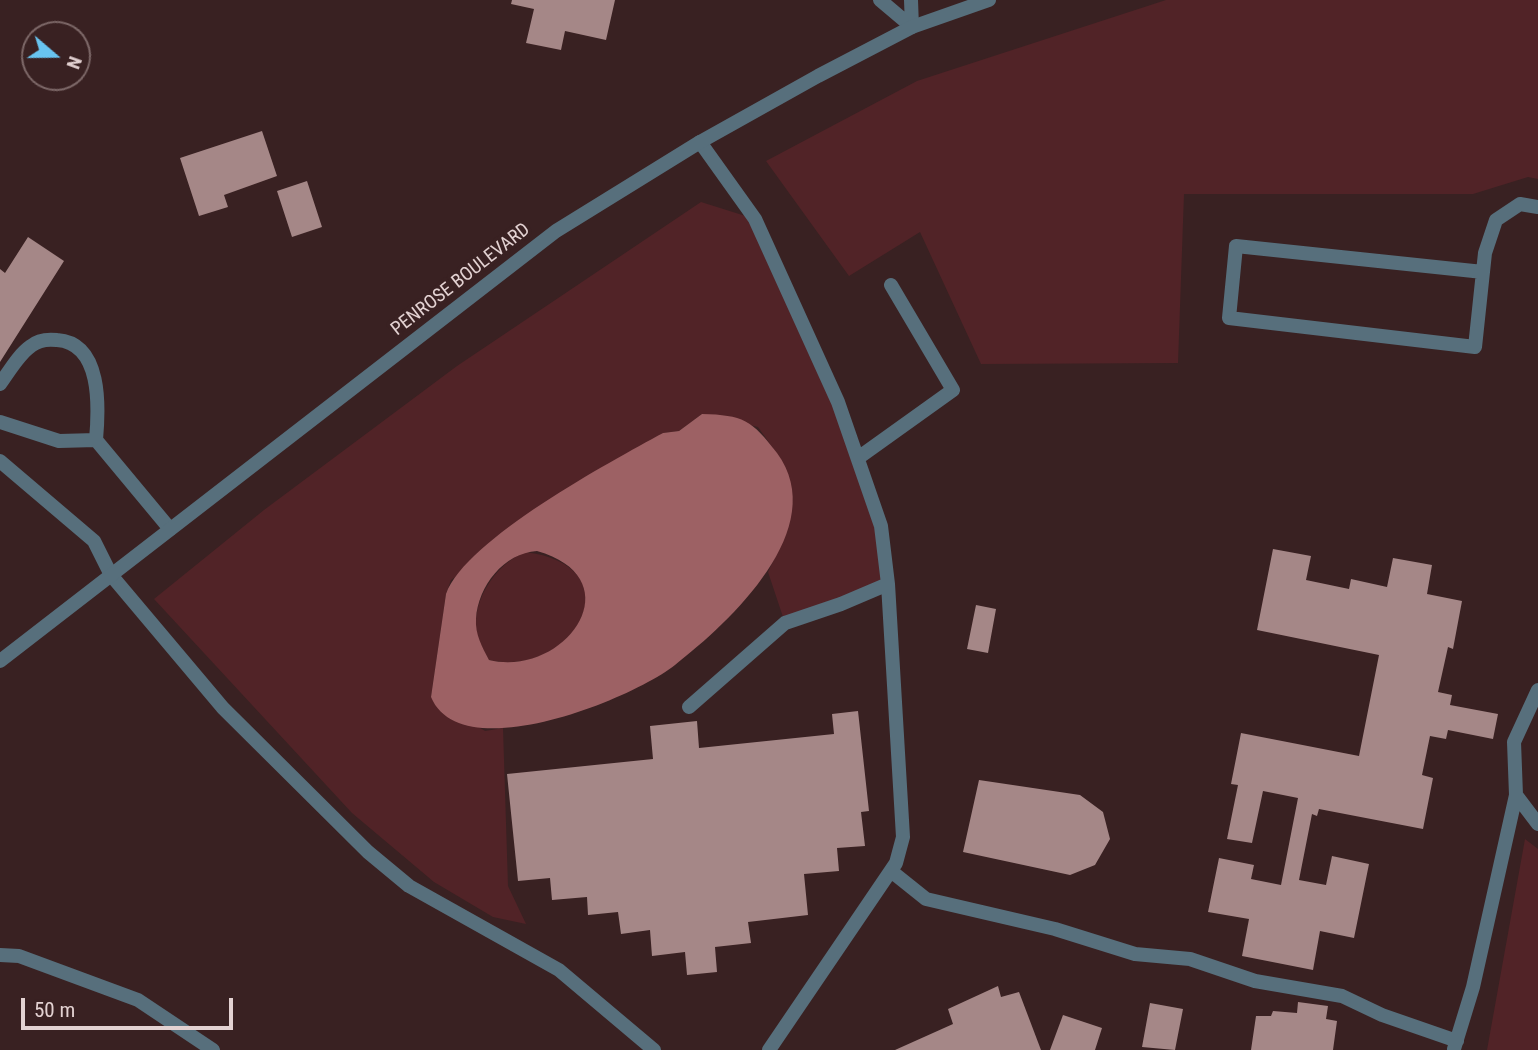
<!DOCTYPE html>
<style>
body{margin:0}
#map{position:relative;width:1538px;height:1050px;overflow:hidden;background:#392122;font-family:"Roboto Condensed",sans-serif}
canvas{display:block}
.north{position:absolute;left:21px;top:21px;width:70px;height:70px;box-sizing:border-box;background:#392122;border:2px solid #7d6868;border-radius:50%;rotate:110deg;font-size:19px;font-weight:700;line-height:28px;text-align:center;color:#e3d2d2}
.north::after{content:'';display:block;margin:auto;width:24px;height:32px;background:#68c4f0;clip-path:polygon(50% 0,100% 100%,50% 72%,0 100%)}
.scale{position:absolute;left:21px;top:998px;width:212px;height:32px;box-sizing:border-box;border:4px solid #e3d2d2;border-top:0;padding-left:9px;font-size:21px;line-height:24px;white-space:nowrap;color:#e3d2d2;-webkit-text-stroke:5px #392122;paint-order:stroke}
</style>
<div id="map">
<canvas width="1538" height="1050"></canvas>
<div class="north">N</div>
<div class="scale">50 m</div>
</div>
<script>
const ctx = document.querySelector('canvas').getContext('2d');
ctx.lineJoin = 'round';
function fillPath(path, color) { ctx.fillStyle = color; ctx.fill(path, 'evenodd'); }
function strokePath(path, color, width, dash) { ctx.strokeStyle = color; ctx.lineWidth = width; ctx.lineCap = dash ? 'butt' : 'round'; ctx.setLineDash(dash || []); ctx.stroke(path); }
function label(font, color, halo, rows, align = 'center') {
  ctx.font = font + ' "Roboto Condensed",sans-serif'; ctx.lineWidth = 7; ctx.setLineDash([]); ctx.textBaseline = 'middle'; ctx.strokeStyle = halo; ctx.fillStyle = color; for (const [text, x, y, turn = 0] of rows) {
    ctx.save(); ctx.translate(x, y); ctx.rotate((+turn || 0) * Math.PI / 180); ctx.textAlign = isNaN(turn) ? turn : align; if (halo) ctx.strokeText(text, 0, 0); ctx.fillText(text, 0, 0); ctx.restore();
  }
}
const green = new Path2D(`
 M 1166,0 L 1538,0 L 1538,179 L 1528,177 L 1473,194 L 1184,194 L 1178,363 L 981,364 L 920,232 L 849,276 L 766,161 L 917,81 Z
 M 701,202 L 755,219 L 838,402 L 881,526 L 888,584 L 785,623 L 768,572 C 801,506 803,489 758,427 L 702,414 L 679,431 L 663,433 L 451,580 L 446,594 L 431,697 L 485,731 L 503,728 L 508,886 L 526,924 L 493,917 L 434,882 L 352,813 L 154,599 L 264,510 L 457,366 Z
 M 525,552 C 638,566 574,679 489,660 C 486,654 481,647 478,640 C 468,605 494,565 525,552 Z
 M 1525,839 L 1538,849 L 1538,1050 L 1487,1050 Z`);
const water = new Path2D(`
 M 702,414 C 743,415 752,420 777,453 C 832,528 730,622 675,665 C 632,699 461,769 431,697 L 446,594 C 466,539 610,462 663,433 L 679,431 ZM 537,551 C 635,579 566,678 489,660 C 482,647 475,634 476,619 C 478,586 504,553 537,551 Z`);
const building = new Path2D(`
 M 512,0 L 615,0 L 606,40 L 565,31 L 561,50 L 526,43 L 534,9 L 511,4 Z
 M 262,131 L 277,176 L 224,195 L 228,207 L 199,216 L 180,158 Z
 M 307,181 L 322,227 L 292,237 L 277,191 Z
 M 28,237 L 64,261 L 0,362 L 0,269 L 5,273 Z
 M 1273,549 L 1311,556 L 1306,580 L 1349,589 L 1351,579 L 1387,587 L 1393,558 L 1432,565 L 1427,594 L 1462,601 L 1453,649 L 1448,647 L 1438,692 L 1452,695 L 1450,705 L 1498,714 L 1493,739 L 1448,730 L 1446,739 L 1430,736 L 1422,775 L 1433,778 L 1423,829 L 1319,809 L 1317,816 L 1312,814 L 1299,880 L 1326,885 L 1332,856 L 1369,864 L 1354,938 L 1320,931 L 1313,970 L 1242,956 L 1249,919 L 1208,912 L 1219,858 L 1254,865 L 1251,879 L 1281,885 L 1298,798 L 1263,791 L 1252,843 L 1227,839 L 1238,785 L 1231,784 L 1241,733 L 1359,756 L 1379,655 L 1257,630 Z
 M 976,605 L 996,609 L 988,653 L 967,649 Z
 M 858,711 L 869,811 L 861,812 L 865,846 L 837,848 L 839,871 L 804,874 L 808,915 L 748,922 L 751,943 L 715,947 L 717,972 L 687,975 L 685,952 L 652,956 L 650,930 L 621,934 L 618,912 L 588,915 L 587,897 L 552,900 L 550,878 L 518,881 L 507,774 L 653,759 L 650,726 L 697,721 L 699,748 L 834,734 L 832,714 Z
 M 979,780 L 1080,795 L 1103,812 L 1110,839 L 1095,865 L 1070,875 L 963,852 Z
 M 998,986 L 1001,997 L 1019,992 L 1041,1050 L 895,1050 L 953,1024 L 948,1009 Z
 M 1298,1002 L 1328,1006 L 1326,1019 L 1337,1021 L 1333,1050 L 1251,1050 L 1256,1016 L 1271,1016 L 1273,1011 L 1297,1013 Z
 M 1150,1003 L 1183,1009 L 1175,1050 L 1142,1047 Z
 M 1063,1015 L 1102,1028 L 1095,1050 L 1050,1050 Z`);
const service = new Path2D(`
 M 700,142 L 755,219 L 838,402 L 881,526 L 888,584 L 903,837 L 896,863 L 769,1050
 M 1483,272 L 1236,246 L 1229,318 L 1475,347 L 1485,253 L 1496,220 L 1520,204 L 1538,207
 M 0,384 C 9,372 18,355 31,346 C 38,340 48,339 57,340 C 102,343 99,407 96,440
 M 0,422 L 59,441 L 96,440 L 170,529
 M 858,458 L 953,390 L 891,285
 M 0,461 L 94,541 L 111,575 L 223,708 L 368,852 L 409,886 L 559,970 L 654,1050
 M 1538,690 L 1514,742 L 1516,795 L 1538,824
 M 689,707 L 785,623 L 841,604 L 888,584
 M 891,871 L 926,899 L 1055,929 L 1135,954 L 1190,959 L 1255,981 L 1342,996 L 1382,1015 L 1457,1041
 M 1454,1049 L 1473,987 L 1516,795`);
const minor = new Path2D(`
 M 880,0 L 912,27
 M 911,0 L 912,27
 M 0,955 L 19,956 L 138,1000 L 213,1050`);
const tertiary = new Path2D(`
 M 0,661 L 556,231 L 700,142 L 818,76 L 912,27 L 989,0`);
const streetNames = [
 ["PENROSE BOULEVARD",461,280,-38]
];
fillPath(green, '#512327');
fillPath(water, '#9d6164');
fillPath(building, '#a58787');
strokePath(service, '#576f7c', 14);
strokePath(minor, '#576f7c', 14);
strokePath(tertiary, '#576f7c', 14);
label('19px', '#e3d2d2', '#392122', streetNames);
</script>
